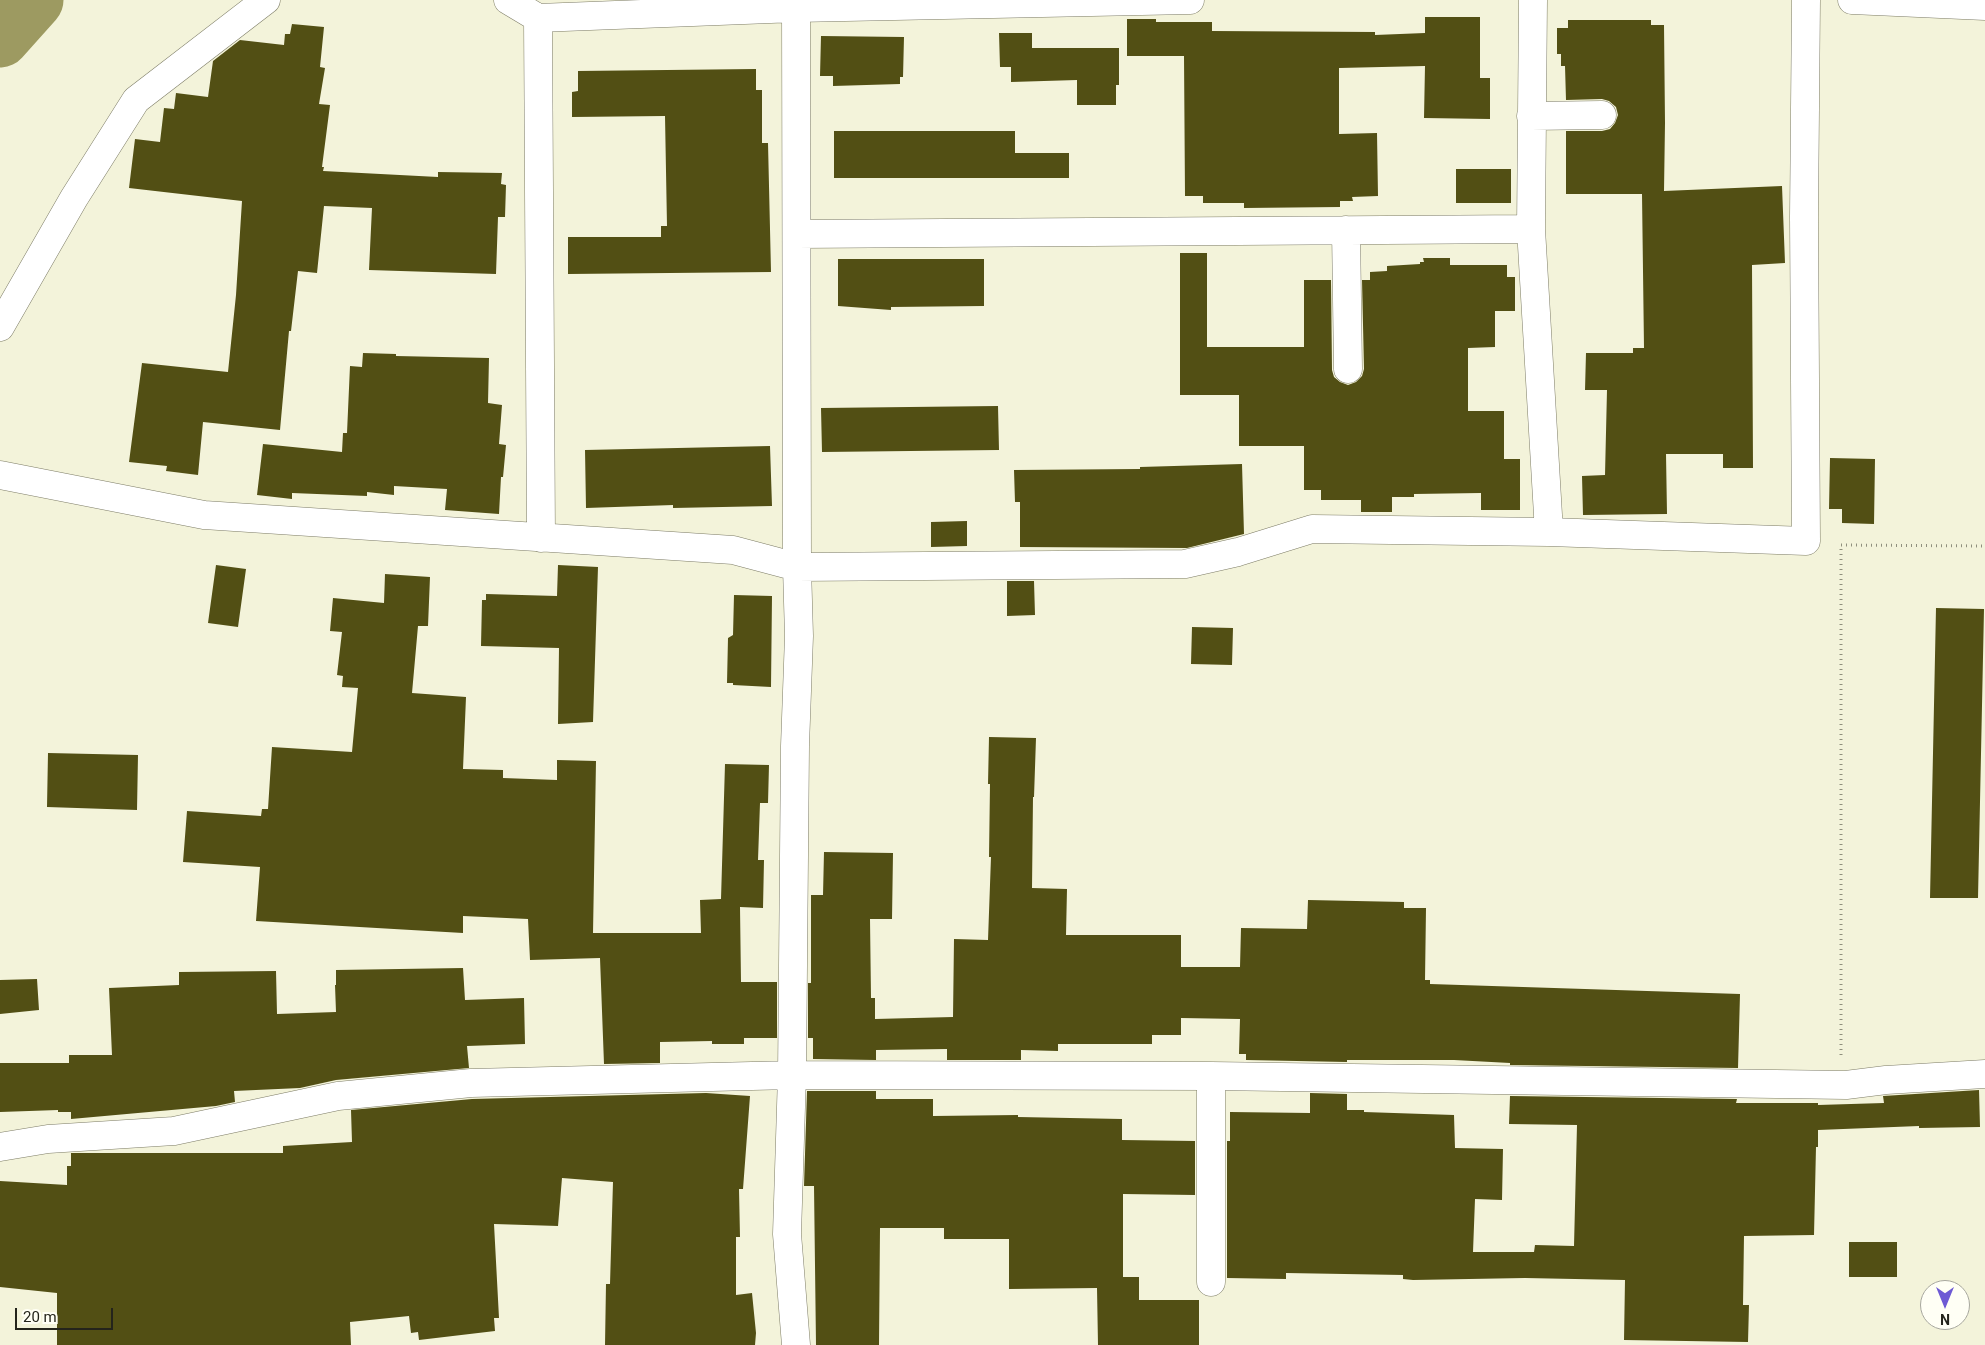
<!DOCTYPE html>
<style>
body{margin:0}
#map{position:relative;width:1985px;height:1345px;overflow:hidden;background:#f3f3da;font-family:Roboto,sans-serif}
canvas{display:block}
.north{position:absolute;left:1920px;top:1280px;width:50px;height:50px;box-sizing:border-box;background:#fffff5;border:1px solid #a7a79e;border-radius:50%;rotate:180deg;font-size:14px;font-weight:700;line-height:20px;text-align:center;color:#24241b}
.north::after{content:'';display:block;margin:auto;width:18px;height:22px;background:#6e5ad4;clip-path:polygon(50% 0,100% 100%,50% 72%,0 100%)}
.scale{position:absolute;left:15px;top:1308px;width:98px;height:22px;box-sizing:border-box;border:2px solid #24241b;border-top:0;padding-left:6px;font-size:15px;line-height:18px;white-space:nowrap;color:#24241b;-webkit-text-stroke:4px #fffff5;paint-order:stroke}
</style>
<div id="map">
<canvas width="1985" height="1345"></canvas>
<div class="north">N</div>
<div class="scale">20 m</div>
</div>
<script>
const ctx = document.querySelector('canvas').getContext('2d');
ctx.lineJoin = 'round';
function strokePath(path, color, width, dash) { ctx.strokeStyle = color; ctx.lineWidth = width; ctx.lineCap = dash ? 'butt' : 'round'; ctx.setLineDash(dash || []); ctx.stroke(path); }
function fillPath(path, color) { ctx.fillStyle = color; ctx.fill(path, 'evenodd'); }
const river = new Path2D(`
 M 0,38 L 34,0`);
const building = new Path2D(`
 M 1425,17 L 1480,17 L 1480,78 L 1490,78 L 1490,119 L 1424,118 L 1425,66 L 1339,68 L 1339,134 L 1377,133 L 1378,196 L 1352,197 L 1353,201 L 1340,201 L 1340,207 L 1244,208 L 1244,203 L 1203,203 L 1203,196 L 1185,196 L 1184,56 L 1127,56 L 1127,19 L 1156,19 L 1156,22 L 1212,22 L 1212,31 L 1375,32 L 1375,35 L 1425,33 Z
 M 1568,20 L 1651,20 L 1651,25 L 1664,25 L 1665,123 L 1664,191 L 1782,186 L 1785,263 L 1752,265 L 1753,468 L 1723,468 L 1723,454 L 1666,454 L 1667,514 L 1583,515 L 1582,476 L 1605,475 L 1607,390 L 1585,390 L 1586,353 L 1633,353 L 1633,348 L 1644,348 L 1642,194 L 1566,194 L 1566,131 L 1602,131 L 1610,129 L 1615,123 L 1618,115 L 1616,107 L 1609,101 L 1602,99 L 1566,100 L 1565,66 L 1561,66 L 1561,54 L 1557,54 L 1557,28 L 1568,28 Z
 M 292,24 L 324,27 L 320,67 L 325,68 L 319,104 L 330,105 L 322,167 L 324,167 L 323,171 L 438,177 L 438,172 L 502,173 L 501,184 L 506,185 L 505,217 L 498,217 L 496,274 L 369,270 L 372,208 L 324,206 L 317,273 L 298,271 L 291,331 L 289,331 L 280,430 L 203,422 L 198,475 L 166,471 L 167,466 L 129,462 L 142,363 L 228,372 L 236,295 L 242,201 L 129,188 L 135,139 L 160,142 L 164,108 L 174,109 L 176,93 L 208,97 L 213,61 L 240,40 L 284,45 L 285,34 L 290,34 Z
 M 999,33 L 1032,33 L 1032,48 L 1119,48 L 1119,85 L 1116,85 L 1116,105 L 1077,105 L 1077,80 L 1011,82 L 1011,67 L 1000,67 Z
 M 821,36 L 904,37 L 903,77 L 900,77 L 900,84 L 833,86 L 833,76 L 820,76 Z
 M 756,69 L 756,90 L 762,90 L 762,143 L 768,143 L 771,272 L 568,274 L 568,237 L 661,237 L 661,226 L 667,226 L 665,116 L 572,117 L 572,92 L 578,91 L 578,71 Z
 M 834,131 L 1015,131 L 1015,153 L 1069,153 L 1069,178 L 834,178 Z
 M 1456,169 L 1511,169 L 1511,203 L 1456,203 Z
 M 1180,253 L 1207,253 L 1207,347 L 1304,347 L 1304,280 L 1331,280 L 1332,370 L 1334,377 L 1340,382 L 1348,385 L 1356,382 L 1362,376 L 1364,369 L 1362,280 L 1370,280 L 1370,272 L 1387,271 L 1387,266 L 1420,264 L 1420,262 L 1424,262 L 1423,258 L 1450,258 L 1450,265 L 1507,265 L 1507,277 L 1515,277 L 1515,311 L 1495,311 L 1495,347 L 1468,348 L 1468,411 L 1504,411 L 1504,459 L 1520,459 L 1520,510 L 1481,510 L 1481,493 L 1414,494 L 1414,497 L 1392,497 L 1392,512 L 1361,512 L 1361,500 L 1321,500 L 1321,490 L 1304,490 L 1304,446 L 1239,446 L 1239,395 L 1180,395 Z
 M 838,259 L 984,259 L 984,306 L 891,307 L 891,310 L 838,306 Z
 M 363,353 L 396,354 L 396,356 L 489,358 L 488,403 L 502,405 L 499,444 L 506,445 L 503,477 L 501,477 L 499,514 L 445,510 L 447,489 L 394,486 L 394,495 L 367,492 L 367,496 L 292,493 L 292,499 L 257,495 L 263,444 L 342,452 L 343,433 L 347,433 L 350,366 L 362,367 Z
 M 998,406 L 999,450 L 822,452 L 821,408 Z
 M 770,446 L 772,506 L 673,508 L 673,505 L 586,508 L 585,450 Z
 M 1830,458 L 1875,459 L 1874,524 L 1842,523 L 1842,509 L 1829,509 Z
 M 1242,464 L 1244,534 L 1187,548 L 1020,547 L 1020,502 L 1015,502 L 1014,470 L 1140,469 L 1140,467 Z
 M 967,521 L 967,546 L 931,547 L 931,522 Z
 M 216,565 L 246,569 L 238,627 L 208,623 Z
 M 558,565 L 598,567 L 593,722 L 558,724 L 559,648 L 481,646 L 482,600 L 486,600 L 486,594 L 557,596 Z
 M 385,574 L 430,577 L 428,626 L 418,626 L 412,693 L 466,697 L 463,769 L 503,770 L 503,778 L 557,780 L 557,760 L 596,761 L 593,933 L 701,933 L 700,900 L 721,899 L 725,764 L 769,765 L 768,803 L 760,803 L 758,860 L 764,860 L 763,908 L 740,907 L 741,982 L 777,982 L 777,1038 L 744,1038 L 744,1044 L 712,1044 L 712,1041 L 660,1042 L 660,1063 L 604,1064 L 600,958 L 530,960 L 528,919 L 463,916 L 463,933 L 256,921 L 260,867 L 183,862 L 187,811 L 261,816 L 262,809 L 268,809 L 272,747 L 352,752 L 358,688 L 342,687 L 343,676 L 337,675 L 342,632 L 330,631 L 333,598 L 384,603 Z
 M 1007,581 L 1034,581 L 1035,615 L 1007,616 Z
 M 734,595 L 772,596 L 771,687 L 733,685 L 733,683 L 727,683 L 728,638 L 733,635 Z
 M 1936,608 L 1984,609 L 1978,898 L 1930,898 Z
 M 1192,627 L 1233,628 L 1232,665 L 1191,664 Z
 M 989,737 L 1036,738 L 1034,797 L 1033,797 L 1032,888 L 1067,889 L 1066,935 L 1181,935 L 1181,967 L 1240,967 L 1241,928 L 1307,929 L 1308,900 L 1404,902 L 1404,908 L 1426,908 L 1425,980 L 1430,980 L 1430,984 L 1740,994 L 1738,1068 L 1510,1065 L 1510,1063 L 1454,1060 L 1347,1060 L 1347,1062 L 1246,1060 L 1246,1054 L 1239,1054 L 1240,1019 L 1181,1018 L 1181,1035 L 1152,1035 L 1152,1044 L 1058,1044 L 1058,1051 L 1021,1050 L 1021,1060 L 947,1060 L 947,1049 L 876,1050 L 876,1060 L 813,1059 L 813,1038 L 808,1038 L 808,983 L 811,983 L 811,895 L 823,895 L 824,852 L 893,853 L 892,919 L 870,919 L 871,998 L 875,998 L 875,1019 L 953,1017 L 954,939 L 988,940 L 991,857 L 989,857 L 990,784 L 988,784 Z
 M 48,753 L 138,755 L 137,810 L 47,807 Z
 M 463,968 L 465,1000 L 524,998 L 525,1044 L 467,1046 L 469,1068 L 336,1080 L 300,1088 L 234,1091 L 235,1102 L 216,1106 L 71,1119 L 71,1112 L 58,1112 L 58,1110 L 0,1112 L 0,1063 L 69,1063 L 69,1055 L 112,1055 L 109,988 L 179,985 L 179,972 L 276,971 L 277,1014 L 336,1012 L 335,985 L 336,985 L 336,970 Z
 M 37,979 L 39,1010 L 0,1014 L 0,980 Z
 M 1979,1090 L 1980,1127 L 1919,1128 L 1919,1126 L 1818,1130 L 1818,1147 L 1816,1147 L 1814,1235 L 1744,1236 L 1743,1305 L 1749,1305 L 1748,1342 L 1624,1340 L 1625,1280 L 1525,1278 L 1413,1280 L 1403,1279 L 1403,1275 L 1286,1273 L 1286,1279 L 1227,1278 L 1227,1141 L 1230,1141 L 1230,1112 L 1310,1113 L 1310,1093 L 1347,1094 L 1347,1110 L 1364,1110 L 1364,1112 L 1454,1115 L 1455,1148 L 1503,1149 L 1502,1200 L 1475,1199 L 1473,1252 L 1534,1252 L 1535,1245 L 1574,1246 L 1577,1125 L 1509,1124 L 1510,1096 L 1737,1099 L 1736,1103 L 1818,1103 L 1818,1105 L 1884,1103 L 1883,1096 Z
 M 807,1091 L 876,1091 L 876,1099 L 933,1099 L 933,1116 L 1018,1115 L 1018,1117 L 1122,1119 L 1122,1140 L 1195,1141 L 1195,1195 L 1123,1194 L 1123,1277 L 1139,1277 L 1139,1300 L 1199,1300 L 1199,1345 L 1098,1345 L 1097,1288 L 1009,1289 L 1009,1239 L 944,1239 L 944,1228 L 880,1228 L 879,1345 L 816,1345 L 814,1186 L 804,1186 Z
 M 706,1093 L 750,1096 L 743,1189 L 739,1189 L 740,1237 L 736,1237 L 736,1295 L 752,1293 L 756,1333 L 755,1345 L 605,1345 L 606,1284 L 610,1284 L 613,1182 L 562,1178 L 558,1226 L 494,1224 L 499,1318 L 494,1318 L 495,1331 L 419,1340 L 418,1332 L 411,1333 L 409,1316 L 350,1322 L 351,1345 L 57,1345 L 57,1293 L 0,1287 L 0,1181 L 67,1185 L 67,1166 L 71,1166 L 71,1153 L 283,1153 L 283,1146 L 352,1142 L 351,1110 L 472,1099 Z
 M 1849,1242 L 1897,1242 L 1897,1277 L 1849,1277 Z`);
const path = new Path2D(`
 M 1841,545 L 1985,546
 M 1841,1055 L 1841,545`);
const minor = new Path2D(`
 M 508,0 L 538,18 L 796,8 L 1190,0
 M 796,0 L 797,567 L 799,636 L 795,746 L 792,1075 L 787,1234 L 796,1345
 M 1533,0 L 1531,229 L 1549,532
 M 1852,0 L 1985,6
 M 538,18 L 541,538
 M 1531,116 L 1602,115
 M 1346,230 L 1348,369
 M 797,234 L 1531,229
 M 0,327 L 74,198 L 136,100 L 266,0
 M 0,475 L 204,515 L 733,550 L 797,567 L 1185,564 L 1238,552 L 1312,529 L 1549,532 L 1806,541 L 1804,217 L 1806,0
 M 0,1147 L 48,1139 L 174,1131 L 338,1096 L 471,1083 L 792,1075 L 1211,1076 L 1846,1085 L 1886,1080 L 1985,1074
 M 1211,1282 L 1211,1076`);
strokePath(river, '#9d9a61', 59);
fillPath(building, '#524f14');
strokePath(minor, '#7d7c66', 29);
strokePath(path, '#8f8f7d', 3, [1, 4]);
strokePath(minor, '#fff', 28);
</script>
